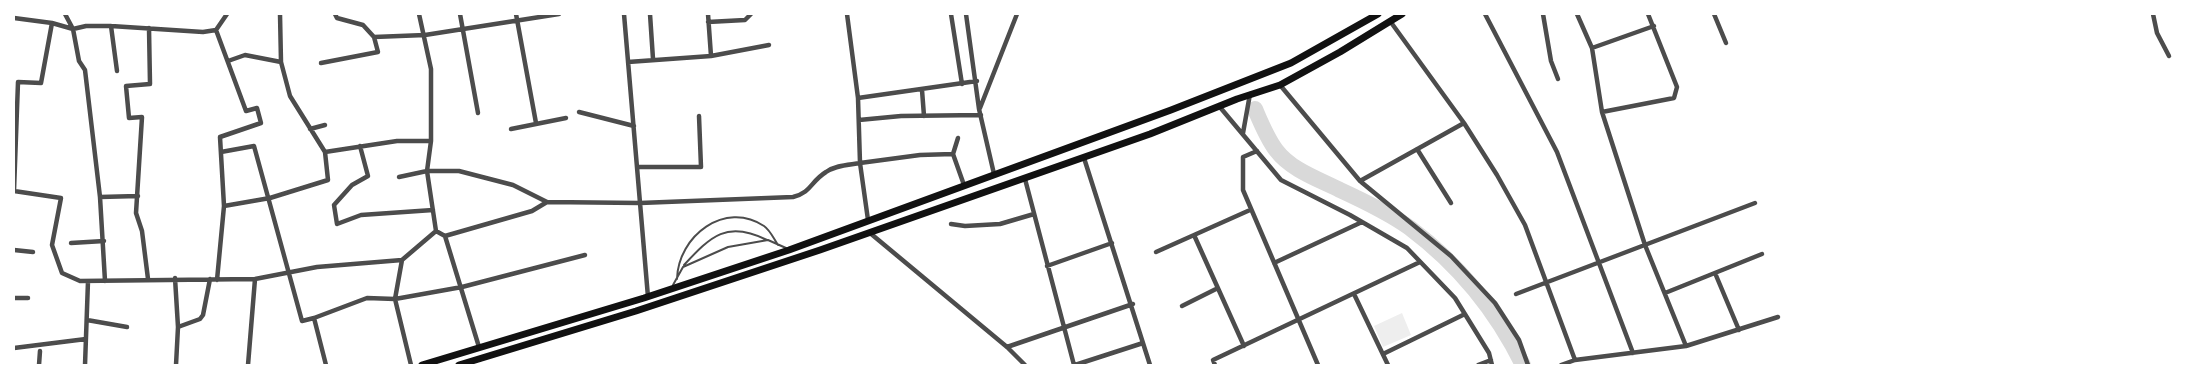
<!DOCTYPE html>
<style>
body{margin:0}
#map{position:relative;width:2196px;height:379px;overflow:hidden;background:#fff;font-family:Overpass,sans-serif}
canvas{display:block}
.frame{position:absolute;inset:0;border:15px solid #fff;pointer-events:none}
</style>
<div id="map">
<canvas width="2196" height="379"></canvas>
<div class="frame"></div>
</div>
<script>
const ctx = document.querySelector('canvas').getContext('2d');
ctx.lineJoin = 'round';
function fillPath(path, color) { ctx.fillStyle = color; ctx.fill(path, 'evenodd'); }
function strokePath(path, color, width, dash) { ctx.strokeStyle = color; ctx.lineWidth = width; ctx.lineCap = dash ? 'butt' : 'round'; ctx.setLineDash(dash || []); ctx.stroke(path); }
const green = new Path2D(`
 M 1402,313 L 1411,335 L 1383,347 L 1374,326 Z`);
const river = new Path2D(`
 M 1255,109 C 1261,123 1267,138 1276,150 C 1291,170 1318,179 1340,190 C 1364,201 1389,213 1410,228 C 1458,264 1497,312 1523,365`);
const service = new Path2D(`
 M 684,265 C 711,236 727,220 767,240
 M 677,279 C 678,236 725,200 764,226 C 770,230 774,239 778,245
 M 673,285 L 683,267 L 728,247 L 768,240 L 786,248`);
const minor = new Path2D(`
 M 65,14 L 73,29 L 79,61 L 85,70 L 100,197 L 105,281
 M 335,14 L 337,18 L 363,25 L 374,37 L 425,35 L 559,14
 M 460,14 L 478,113
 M 516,14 L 536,123
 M 624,14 L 648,297
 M 650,14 L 653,59
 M 951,14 L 962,84
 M 966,14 L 979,109 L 994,174
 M 1485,14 L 1557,152 L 1633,353
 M 1543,14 L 1551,61 L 1558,79
 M 1577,14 L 1592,48 L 1602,112 L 1645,245 L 1686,346
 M 1714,14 L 1726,43
 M 2153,14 L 2157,33 L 2169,56
 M 14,18 L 52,23 L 73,29 L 86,26 L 111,26 L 203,32 L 216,30 L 227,14
 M 1390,21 L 1464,123 L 1497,175 L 1525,225 L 1575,360
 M 708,22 L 745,20 L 751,14
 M 111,26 L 117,71
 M 216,30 L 246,111 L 257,108 L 261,123 L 220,137 L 224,206 L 217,280
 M 1592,48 L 1654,26
 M 711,56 L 769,45
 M 228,61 L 245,55 L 281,62
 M 628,62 L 711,56 L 708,14
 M 321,63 L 378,52 L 374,37
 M 1280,85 L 1360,181 L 1451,256 L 1495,303 L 1519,340 L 1528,365
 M 922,90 L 924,116
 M 858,98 L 977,81
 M 1219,106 L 1281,180 L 1350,215 L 1407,248 L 1455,298 L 1489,353 L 1492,365
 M 980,108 L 1017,14
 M 579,112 L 634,126
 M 1602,112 L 1674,98 L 1677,87 L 1648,14
 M 859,120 L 901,116 L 981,115
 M 310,129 L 325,125
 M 511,129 L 566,118
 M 1243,133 L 1250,94
 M 360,146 L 368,176 L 352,185 L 334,205 L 337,224 L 361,215 L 433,210
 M 1417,149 L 1451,203
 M 1257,151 L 1243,157 L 1243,190 L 1318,365
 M 221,152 L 254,146 L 302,321 L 314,318 L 326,365
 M 325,152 L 397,141 L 431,141
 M 953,154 L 964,185
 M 1084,158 L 1150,365
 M 637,167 L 701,167 L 699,116
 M 399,177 L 427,171 L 459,171 L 513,185 L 547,202 L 640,203 L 793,197 C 812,192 810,182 826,172 C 836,165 849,165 860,163 L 858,98 L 847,14
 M 1025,179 L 1074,365
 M 1360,181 L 1464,123
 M 14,191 L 61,198 L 52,245 L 62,273 L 80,281 L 255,279 L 317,267 L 402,260
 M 14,191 L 18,82 L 41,83 L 52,23
 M 100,197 L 138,196
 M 224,206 L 270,198 L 328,180 L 325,152 L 290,96 L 281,62 L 280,14
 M 868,220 L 860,163 L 920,155 L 953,154 L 958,138
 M 951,224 L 965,226 L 1000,224 L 1034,214
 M 436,231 L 445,236 L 479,347
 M 870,233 L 1007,347 L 1025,365
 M 1194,235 L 1244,346
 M 445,236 L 532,211 L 547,202
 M 71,243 L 104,241
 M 14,250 L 33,252
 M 1156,252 L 1250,210
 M 1274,263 L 1362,222
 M 1047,266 L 1112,243
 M 1715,273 L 1739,330
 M 175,278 L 178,327
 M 148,279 L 142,231 L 136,213 L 142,117 L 129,118 L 126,86 L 150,84 L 149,28
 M 1665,293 L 1762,254
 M 1354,294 L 1388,365
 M 1516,294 L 1755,203
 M 14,298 L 28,298
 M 1182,306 L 1218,288
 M 314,318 L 367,298 L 395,299 L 462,287 L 585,255
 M 87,320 L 127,327
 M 1007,347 L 1133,304
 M 14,348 L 86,339
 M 1383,354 L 1465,314
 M 39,365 L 40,351
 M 85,365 L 88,281
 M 176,365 L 178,327 L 200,319 L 203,315 L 210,279
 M 248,365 L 255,279
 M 411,365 L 395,299 L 402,260 L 436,231 L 427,171 L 431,141 L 431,69 L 419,14
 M 1075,365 L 1143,343
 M 1215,365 L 1213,360 L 1420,262
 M 1478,365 L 1491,360
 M 1561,365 L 1575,360 L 1686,346 L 1778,317`);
const trunk = new Path2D(`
 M 422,365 L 644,298 L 789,250 L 1171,110 L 1291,63 L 1378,14
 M 459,365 L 636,311 L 820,250 L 1150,134 L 1237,99 L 1280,85 L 1340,52 L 1402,14`);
fillPath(green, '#eee');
strokePath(river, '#d9d9d9', 16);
strokePath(service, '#4c4c4c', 2);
strokePath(minor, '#4c4c4c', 4.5);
strokePath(trunk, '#111', 7);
</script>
